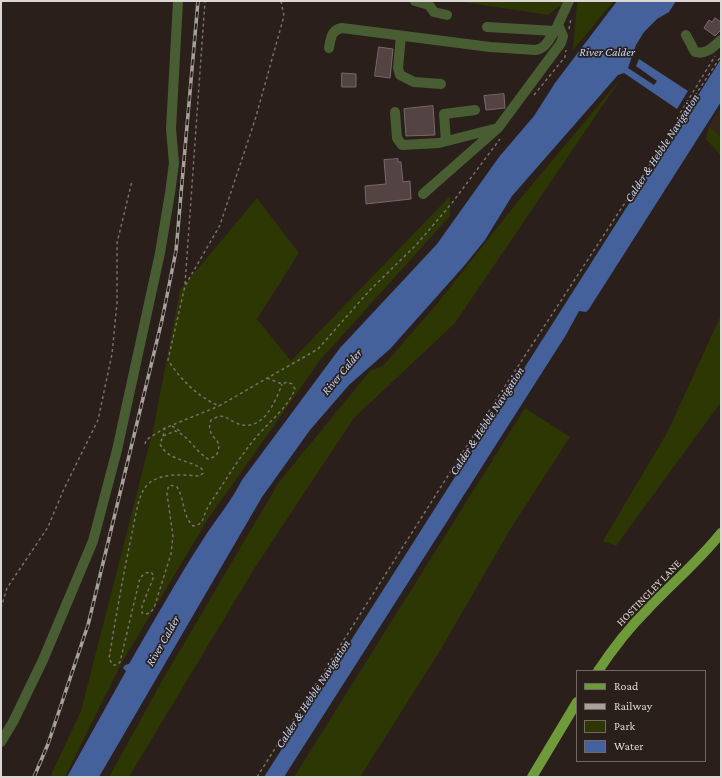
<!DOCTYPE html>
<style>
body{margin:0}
#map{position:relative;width:722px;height:778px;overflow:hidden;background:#2a1f1a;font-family:"Crimson Pro",serif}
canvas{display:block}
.frame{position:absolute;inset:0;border:2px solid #ded6d2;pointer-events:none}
.legend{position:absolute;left:576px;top:670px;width:130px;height:92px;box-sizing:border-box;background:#2a1f1a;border:1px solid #726864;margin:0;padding:5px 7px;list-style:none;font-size:12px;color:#ded6d2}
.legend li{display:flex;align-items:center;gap:8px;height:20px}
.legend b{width:20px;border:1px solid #726864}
</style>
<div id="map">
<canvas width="722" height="778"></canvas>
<div class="frame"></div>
<ul class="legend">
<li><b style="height:5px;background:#6e9a39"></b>Road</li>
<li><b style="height:5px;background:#a9a09c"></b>Railway</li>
<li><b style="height:11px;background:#2c3704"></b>Park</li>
<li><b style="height:11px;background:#44619b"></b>Water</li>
</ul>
</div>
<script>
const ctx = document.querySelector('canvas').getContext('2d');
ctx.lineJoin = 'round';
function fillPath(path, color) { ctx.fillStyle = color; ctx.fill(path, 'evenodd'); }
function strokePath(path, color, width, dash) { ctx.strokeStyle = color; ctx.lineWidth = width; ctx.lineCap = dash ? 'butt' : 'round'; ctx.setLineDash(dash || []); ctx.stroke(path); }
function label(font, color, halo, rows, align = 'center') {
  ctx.font = font + ' "Crimson Pro",serif'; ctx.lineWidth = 3.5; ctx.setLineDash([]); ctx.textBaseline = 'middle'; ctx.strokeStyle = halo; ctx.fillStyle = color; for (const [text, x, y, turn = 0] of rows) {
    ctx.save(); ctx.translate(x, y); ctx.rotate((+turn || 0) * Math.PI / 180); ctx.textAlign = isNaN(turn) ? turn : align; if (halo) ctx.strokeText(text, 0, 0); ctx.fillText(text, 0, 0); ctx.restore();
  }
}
const commercial = new Path2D(`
 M 721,107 L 721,137 L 709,126 Z`);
const green = new Path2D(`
 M 456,1 L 566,1 L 548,15 Z
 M 578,1 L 614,1 L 573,50 L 577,2 Z
 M 622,77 L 455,323 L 354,418 L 254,569 L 129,777 L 109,777 L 163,679 L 279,482 L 370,371 L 383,366 L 436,305 L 515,205 Z
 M 709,126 L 721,137 L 721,156 L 706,139 Z
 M 450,196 L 450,216 L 321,359 L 208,519 L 121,664 L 65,777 L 50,777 L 81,711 L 154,426 L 180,290 L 257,198 L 299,253 L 257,319 L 291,361 Z
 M 721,315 L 721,402 L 616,546 L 603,541 L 668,431 Z
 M 525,408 L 570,437 L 513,525 L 438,654 L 360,777 L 294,777 Z`);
const water = new Path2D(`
 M 617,1 L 676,1 L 669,12 L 657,19 L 644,32 L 636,45 L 628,68 L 654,85 L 657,81 L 636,66 L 639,59 L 688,91 L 677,109 L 624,73 L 618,75 L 512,196 L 485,240 L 464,266 L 390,349 L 349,385 L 310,430 L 262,497 L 99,777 L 67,777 L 126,671 L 123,668 L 125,665 L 129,664 C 153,623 176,581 202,541 C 215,520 231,502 242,480 L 340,348 L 437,244 L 499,157 L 534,116 L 555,83 Z
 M 721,59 L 721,102 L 589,309 L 586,312 L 579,311 L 566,335 L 284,777 L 264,777 Z`);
const building = new Path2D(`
 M 715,18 L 721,22 L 721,30 L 715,36 L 704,28 L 709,20 L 712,22 Z
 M 379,47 L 393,49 L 390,78 L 375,76 Z
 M 342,73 L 356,74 L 356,87 L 342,87 Z
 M 504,94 L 505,108 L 486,110 L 484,96 Z
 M 433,106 L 435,135 L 406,136 L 404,109 Z
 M 398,159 L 398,162 L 401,162 L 403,182 L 410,181 L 411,199 L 366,204 L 365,186 L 386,184 L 384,160 Z`);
const path = new Path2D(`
 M 281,1 L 284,16 L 255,120 L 220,225 L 185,286 L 168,360 C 181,380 197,396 219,406 L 318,349 L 369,291 L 417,244 L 452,203 L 500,139
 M 569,29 L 571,19
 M 534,95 L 565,57 L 566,50
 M 681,118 L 679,115 L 715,56
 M 185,284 L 205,1
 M 267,378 L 282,384 L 287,382 L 292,384 L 295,389 C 288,407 271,420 259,434 C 241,454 228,477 213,499 C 211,502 208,506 207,509 C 202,518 205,524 193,526 C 182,515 185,500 177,487 L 170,485 L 168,488 L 167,494 L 173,536 L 171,554 L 154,608 L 150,613 L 146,614 L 142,613 L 142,606 L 154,576 L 151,572 L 145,573 L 140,578 L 120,662 L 117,665 L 113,665 L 109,659 C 116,615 124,571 133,528 C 136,515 138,495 147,485 C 160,472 183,475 200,476 L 203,473 L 202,469 C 188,459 168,461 160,444 L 163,436 L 175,431 C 188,435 195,451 208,459 L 216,456 C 224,439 213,442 210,430 C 209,427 210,422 211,420 C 224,413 224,417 236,423 C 262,434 275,403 282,384
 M 172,426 L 180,431
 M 163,436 L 165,428
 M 145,444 L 146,440 L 165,428 L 219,406
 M 1,608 L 7,588 L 48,527 L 63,491 L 98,420 L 112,354 L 117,303 L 117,243 L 132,181
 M 257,777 L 496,400 L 721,56`);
const minor = new Path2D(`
 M 415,1 L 429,5 L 434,12 L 447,15
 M 487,27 L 555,31 L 569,1
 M 686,35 L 695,52 C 706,55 713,47 721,40
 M 401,36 L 398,68 L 400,75 L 414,82 L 441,84
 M 329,48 C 331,38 331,30 342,28 L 490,47 L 535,50 C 545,49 549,40 554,32
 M 395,112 L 397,138 L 402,145 L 439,143 L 494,129
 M 446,141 L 444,114 L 475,110
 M 423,194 L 498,128 L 561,43 L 563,36 L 559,27
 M 1,742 L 13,722 L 43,660 L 93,541 L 117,450 L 160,253 L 170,193 L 174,163 L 171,129 L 178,1`);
const major = new Path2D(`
 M 598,671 C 612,650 628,629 646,611 C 671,584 698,562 721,533
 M 532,777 L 577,702`);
const rail = new Path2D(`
 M 34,777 L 48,744 L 88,625 L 162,320 L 176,251 L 198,1`);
const streetNames = [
 ["HOSTINGLEY LANE",649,593,-46]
];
const waterNames = [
 ["River Calder",607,52],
 ["Calder & Hebble Navigation",662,148,-57],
 ["River Calder",342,372,-50],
 ["Calder & Hebble Navigation",487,421,-57],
 ["River Calder",163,641,-60],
 ["Calder & Hebble Navigation",313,694,-57]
];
fillPath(commercial, '#34251a');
fillPath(green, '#2c3704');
fillPath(water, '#44619b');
fillPath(building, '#534443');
strokePath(building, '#796968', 1);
strokePath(path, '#796f6b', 1.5, [3, 3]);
strokePath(minor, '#485e32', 10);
strokePath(major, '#6e9a39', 10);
strokePath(rail, '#a9a09c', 3.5);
strokePath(rail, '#2a1f1a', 2, [6]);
label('11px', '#ded6d2', '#2a1f1a', streetNames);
label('italic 12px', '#c3d5f7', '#2a1f1a', waterNames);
</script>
